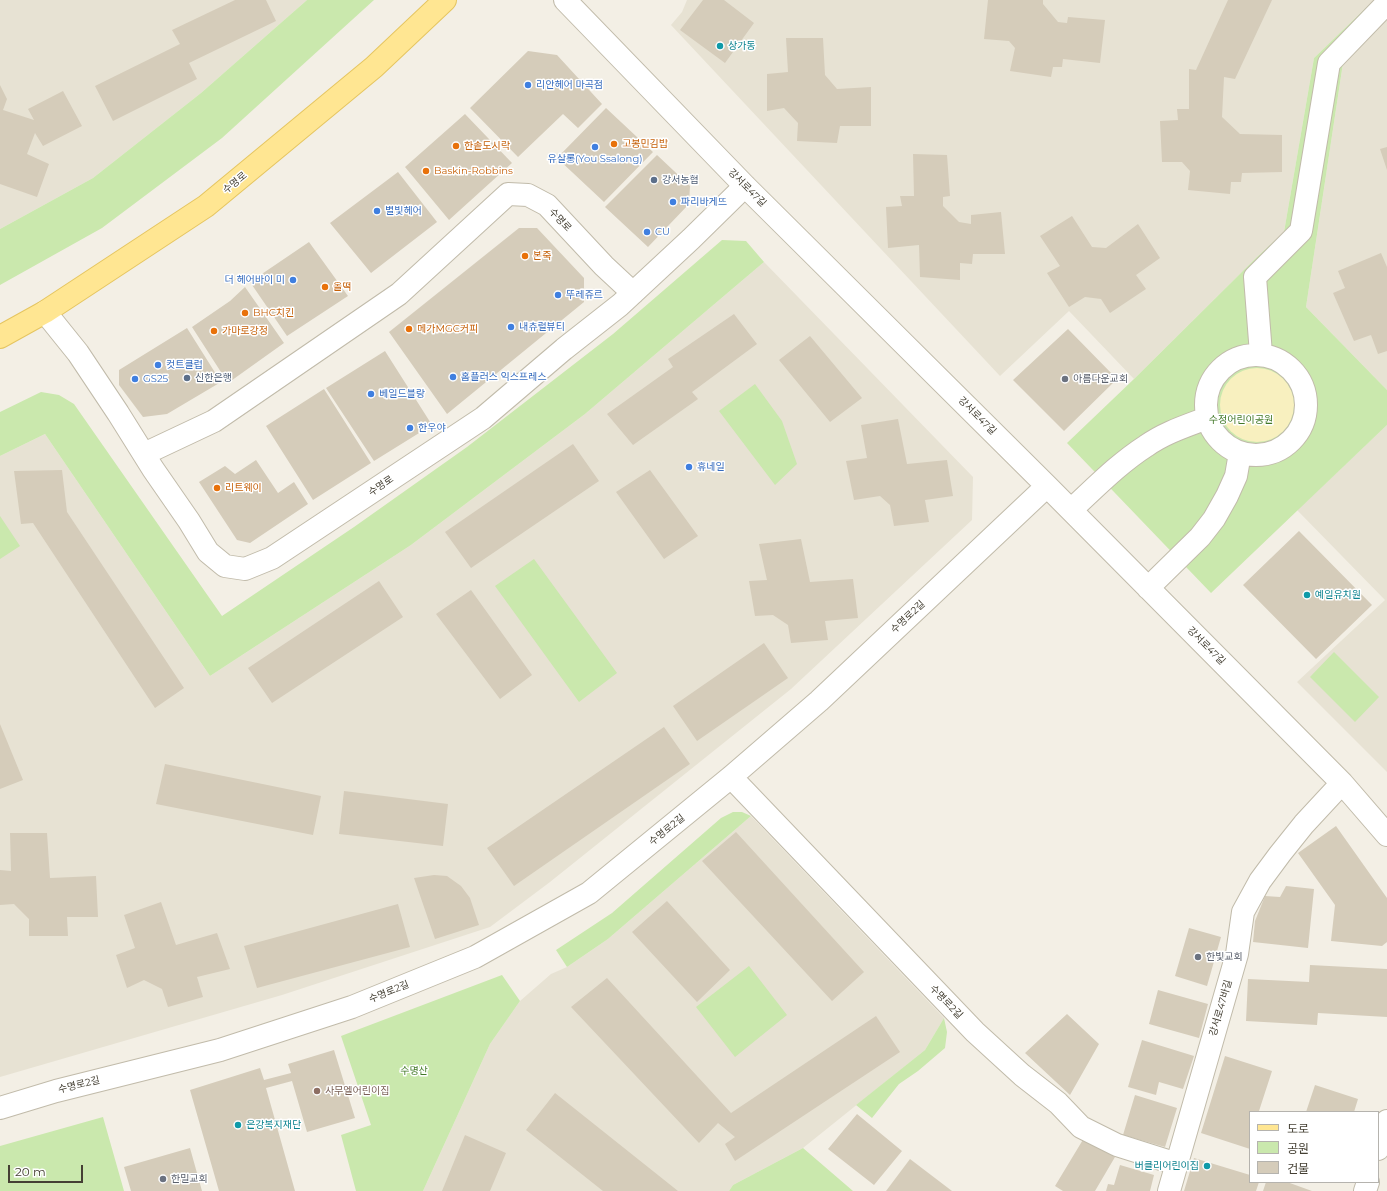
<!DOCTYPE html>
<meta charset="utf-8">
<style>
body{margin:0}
#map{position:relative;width:1387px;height:1191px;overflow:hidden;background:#f3efe5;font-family:Montserrat,"Noto Sans KR",sans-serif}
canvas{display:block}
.legend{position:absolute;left:1249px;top:1111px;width:130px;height:72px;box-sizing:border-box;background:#fff;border:1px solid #b5b3ae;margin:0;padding:5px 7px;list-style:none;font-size:12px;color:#454034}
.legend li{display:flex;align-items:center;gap:8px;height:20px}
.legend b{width:20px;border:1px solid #b5b3ae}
.scale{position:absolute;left:8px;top:1165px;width:75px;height:18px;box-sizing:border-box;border:2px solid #454034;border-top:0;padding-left:5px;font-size:12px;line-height:14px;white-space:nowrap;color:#454034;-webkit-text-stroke:3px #fff;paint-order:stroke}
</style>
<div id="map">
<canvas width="1387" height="1191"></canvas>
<ul class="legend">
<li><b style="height:5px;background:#ffe692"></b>도로</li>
<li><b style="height:11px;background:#cae8ad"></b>공원</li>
<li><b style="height:11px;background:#d5ccba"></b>건물</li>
</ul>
<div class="scale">20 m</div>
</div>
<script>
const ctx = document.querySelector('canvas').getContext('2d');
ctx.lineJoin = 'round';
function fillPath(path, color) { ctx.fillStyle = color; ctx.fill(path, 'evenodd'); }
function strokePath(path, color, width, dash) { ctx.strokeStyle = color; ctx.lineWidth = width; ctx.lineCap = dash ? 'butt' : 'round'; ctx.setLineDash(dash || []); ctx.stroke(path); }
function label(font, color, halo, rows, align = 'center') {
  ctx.font = font + ' Montserrat,"Noto Sans KR",sans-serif'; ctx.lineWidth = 3; ctx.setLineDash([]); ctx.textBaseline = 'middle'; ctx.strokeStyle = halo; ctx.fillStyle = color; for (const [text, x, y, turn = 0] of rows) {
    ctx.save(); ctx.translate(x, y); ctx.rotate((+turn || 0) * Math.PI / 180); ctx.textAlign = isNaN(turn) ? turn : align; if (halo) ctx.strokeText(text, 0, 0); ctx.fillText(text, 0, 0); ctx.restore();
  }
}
const residential = new Path2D(`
 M 0,0 L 307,0 L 201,93 L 93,178 L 0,229 Z
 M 687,0 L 1374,0 L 1314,58 L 1284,232 L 1257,257 L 1134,379 L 1069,311 L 1000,376 L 671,25 L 682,12 Z
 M 1387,19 L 1387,390 L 1306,307 L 1343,63 Z
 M 764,262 L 973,477 L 972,520 L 791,689 L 550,882 L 490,927 L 282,995 L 0,1077 L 0,456 L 45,434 L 210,676 L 411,545 L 585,414 Z
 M 1387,425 L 1387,772 L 1297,682 L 1385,600 L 1297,510 Z
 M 751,816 L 944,1018 L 925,1050 L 803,1148 L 733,1185 L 729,1191 L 423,1191 L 490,1044 L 520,1001 L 551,974 L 567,967 L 608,939 Z`);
const green = new Path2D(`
 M 307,0 L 374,0 L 222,138 L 102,228 L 0,285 L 0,229 L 93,178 L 201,93 Z
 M 1374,0 L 1387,0 L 1387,19 L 1343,63 L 1306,307 L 1387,390 L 1387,425 L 1211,593 L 1067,443 L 1134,379 L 1257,257 L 1284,232 L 1314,58 Z
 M 722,240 L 746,241 L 764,262 L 585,414 L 411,545 L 210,676 L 45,434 L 0,456 L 0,412 L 41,392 L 59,395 L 74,404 L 222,616 L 354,527 L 467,447 L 613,334 Z
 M 755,384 L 782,421 L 797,464 L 775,485 L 719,411 Z
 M 0,516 L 20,546 L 0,559 Z
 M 534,559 L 617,673 L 579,702 L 495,586 Z
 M 1334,652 L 1379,697 L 1355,722 L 1310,677 Z
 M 733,812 L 742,812 L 751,816 L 608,939 L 567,967 L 556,950 L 612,913 L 721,818 Z
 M 749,966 L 787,1015 L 735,1057 L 696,1007 Z
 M 502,975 L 520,1001 L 490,1044 L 423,1191 L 356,1191 L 341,1135 L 371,1125 L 341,1036 Z
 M 944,1018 L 947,1032 L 945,1048 L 918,1071 L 899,1084 L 872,1118 L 856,1105 L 925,1050 Z
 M 103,1117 L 124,1191 L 0,1191 L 0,1146 Z
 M 803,1148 L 853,1191 L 729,1191 L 733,1185 Z`);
const sand = new Path2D(`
 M1220 405a37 37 0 1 1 74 0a37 37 0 1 1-74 0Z`);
const building = new Path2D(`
 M 235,0 L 266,0 L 276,21 L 189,63 L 197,79 L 113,121 L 95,86 L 180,44 L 172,30 Z
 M 703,0 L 724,0 L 754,23 L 725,63 L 680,30 Z
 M 988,0 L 1043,0 L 1043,4 L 1058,22 L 1067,23 L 1068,17 L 1105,20 L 1100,63 L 1063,59 L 1062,67 L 1053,67 L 1051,77 L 1010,71 L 1015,48 L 1009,41 L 984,39 Z
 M 1228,0 L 1272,0 L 1235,79 L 1224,77 L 1222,117 L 1240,134 L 1282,135 L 1282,172 L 1242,173 L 1241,182 L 1231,182 L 1230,194 L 1188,190 L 1190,171 L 1182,162 L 1162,162 L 1160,121 L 1178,120 L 1177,109 L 1189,109 L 1189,69 L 1196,70 Z
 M 786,38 L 823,38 L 825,75 L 837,89 L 871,87 L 871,126 L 840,126 L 837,143 L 797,141 L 798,123 L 784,108 L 767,111 L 767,74 L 788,72 Z
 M 528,51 L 557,55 L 602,104 L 578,128 L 563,114 L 518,157 L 470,108 Z
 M 0,85 L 7,99 L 3,110 L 34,120 L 28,109 L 63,91 L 82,126 L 43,146 L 35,133 L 27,154 L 49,164 L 37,197 L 0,184 Z
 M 606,108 L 653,152 L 604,202 L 557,158 Z
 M 465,114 L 512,163 L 449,220 L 405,167 Z
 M 1387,147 L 1387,170 L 1380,149 Z
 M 913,154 L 947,155 L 950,196 L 943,197 L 943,206 L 959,222 L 971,224 L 971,215 L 1001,212 L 1005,254 L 973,254 L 972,264 L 960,263 L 960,280 L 920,277 L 919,245 L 888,248 L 886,207 L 902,206 L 900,196 L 914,196 Z
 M 657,155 L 690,186 L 689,204 L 648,247 L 605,207 Z
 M 398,172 L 437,222 L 371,273 L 330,223 Z
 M 1072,216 L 1092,247 L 1106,248 L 1138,224 L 1160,258 L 1136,275 L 1146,289 L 1110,313 L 1101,299 L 1085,297 L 1069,307 L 1047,273 L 1060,266 L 1040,236 Z
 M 519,228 L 537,228 L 584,278 L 584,302 L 447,414 L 389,332 Z
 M 309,242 L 348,296 L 287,336 L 250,282 Z
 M 1381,253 L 1387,267 L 1387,351 L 1378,354 L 1371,335 L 1354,341 L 1333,293 L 1345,288 L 1338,271 Z
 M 245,287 L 284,343 L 228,383 L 192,327 L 230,301 Z
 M 734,314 L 757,344 L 692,392 L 698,399 L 633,445 L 607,414 L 673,367 L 668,359 Z
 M 187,328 L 221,382 L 167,414 L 143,417 L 119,385 L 119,370 Z
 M 1068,329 L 1117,379 L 1064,431 L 1013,380 Z
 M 810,336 L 862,398 L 830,422 L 779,360 Z
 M 385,351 L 432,425 L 374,461 L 326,388 Z
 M 324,389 L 371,463 L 313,500 L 266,426 Z
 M 898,419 L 907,464 L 947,460 L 953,496 L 925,500 L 929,522 L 894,526 L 890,505 L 880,496 L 854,500 L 846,461 L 867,458 L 861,425 Z
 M 573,444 L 599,481 L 471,568 L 445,532 Z
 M 256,460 L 278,493 L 294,482 L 308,504 L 250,543 L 237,540 L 199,482 L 225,466 L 235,474 Z
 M 62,470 L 67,512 L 184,688 L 155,708 L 33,523 L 21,524 L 14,471 Z
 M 650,470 L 698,536 L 664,559 L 616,492 Z
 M 1299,531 L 1372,605 L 1316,659 L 1243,585 Z
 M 801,539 L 810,582 L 853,579 L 858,618 L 825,621 L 828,640 L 791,643 L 788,625 L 773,615 L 755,616 L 749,581 L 767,580 L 759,544 Z
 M 379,581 L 403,617 L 272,703 L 248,668 Z
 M 471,590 L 532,675 L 500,699 L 436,614 Z
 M 764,643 L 788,678 L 697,741 L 673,706 Z
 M 0,724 L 23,780 L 0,789 Z
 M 664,727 L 690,764 L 514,886 L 487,848 Z
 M 165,764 L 321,796 L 313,835 L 156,804 Z
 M 344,791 L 448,804 L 443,846 L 339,834 Z
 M 1336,826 L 1387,898 L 1387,942 L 1382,946 L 1331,941 L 1335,905 L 1298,853 Z
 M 736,832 L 864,972 L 832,1001 L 702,861 Z
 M 10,833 L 47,833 L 50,878 L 96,876 L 98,917 L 67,917 L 68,936 L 29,936 L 29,919 L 14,904 L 0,905 L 0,870 L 11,871 Z
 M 434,875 L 447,876 L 461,886 L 470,898 L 479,925 L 435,939 L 414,878 Z
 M 1286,886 L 1314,889 L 1308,948 L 1253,942 L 1255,921 L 1265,896 L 1280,897 Z
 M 667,901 L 730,970 L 697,1002 L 632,932 Z
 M 161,902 L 176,945 L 217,933 L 230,969 L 197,977 L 203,997 L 168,1007 L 162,989 L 144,980 L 127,988 L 116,955 L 135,948 L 124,915 Z
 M 398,904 L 410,947 L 257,988 L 244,946 Z
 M 1189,928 L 1221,937 L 1207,986 L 1175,976 Z
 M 1310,965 L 1387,969 L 1387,1017 L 1318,1013 L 1317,1025 L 1246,1021 L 1248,979 L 1309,982 Z
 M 607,978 L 731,1113 L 876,1016 L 900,1052 L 735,1161 L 725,1144 L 735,1137 L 718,1123 L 699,1143 L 571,1007 Z
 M 1158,990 L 1208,1004 L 1199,1038 L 1149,1024 Z
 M 1067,1014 L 1099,1044 L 1070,1095 L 1025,1053 Z
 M 1142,1040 L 1194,1056 L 1183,1089 L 1159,1082 L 1156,1095 L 1128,1087 Z
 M 334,1050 L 355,1118 L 307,1132 L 292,1081 L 266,1088 L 295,1191 L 219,1191 L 190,1090 L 260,1068 L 264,1080 L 291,1073 L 288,1064 Z
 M 1225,1056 L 1272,1071 L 1259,1111 L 1263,1112 L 1250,1112 L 1250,1149 L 1201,1133 Z
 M 1315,1085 L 1358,1099 L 1354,1112 L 1306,1112 Z
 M 555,1093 L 678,1191 L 603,1191 L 526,1130 Z
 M 1135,1095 L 1177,1108 L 1165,1147 L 1123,1135 Z
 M 857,1114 L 902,1151 L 874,1185 L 828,1149 Z
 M 465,1135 L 506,1153 L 490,1191 L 442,1191 Z
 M 1084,1138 L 1115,1157 L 1095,1191 L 1063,1191 L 1055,1186 Z
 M 190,1148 L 202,1191 L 131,1191 L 124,1167 Z
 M 1194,1158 L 1250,1175 L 1250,1182 L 1259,1182 L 1256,1191 L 1184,1191 Z
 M 910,1159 L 952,1191 L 886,1191 Z
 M 1120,1165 L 1154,1175 L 1150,1191 L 1106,1191 L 1108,1184 L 1114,1185 Z
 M 1266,1182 L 1287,1182 L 1312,1191 L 1263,1191 Z`);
const minor = new Path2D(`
 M 565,0 L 745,186 L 1047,486 L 1342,783 L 1387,835
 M 45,312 L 78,353 L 118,413 L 153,469 L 189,521 L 208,552 L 225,566 L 245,569 L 272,558 L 483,418 L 564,349 L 620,305 L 691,239 L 745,186
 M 1261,354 L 1255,277 L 1301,231 L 1329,63 L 1387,3
 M1206 405a50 50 0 1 1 100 0a50 50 0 1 1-100 0Z
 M 144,454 L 214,421 L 399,294 L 508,194 L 528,195 L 547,205 L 604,266 L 633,293
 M 1071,510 C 1095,488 1118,464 1146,446 C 1164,433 1186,426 1207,418
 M 1148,588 L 1200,537 L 1214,519 L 1227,496 L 1236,476 L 1240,453
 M 731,777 L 975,1032 L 1022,1075 L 1058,1103 L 1081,1127 L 1117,1145 L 1177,1164
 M 0,1108 L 56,1091 L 220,1050 L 352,1007 L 475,957 L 589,893 L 731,777 L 819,701 L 1047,486
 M 1378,1149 L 1387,1121
 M 1169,1191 L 1237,954 L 1243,912 L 1260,881 L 1280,854 L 1304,824 L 1342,783
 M 1365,1191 L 1368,1182`);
const major = new Path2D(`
 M 0,337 L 45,312 L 206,206 L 374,67 L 445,0`);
const markers = [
 [720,46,4,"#0f9aa8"],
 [528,85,4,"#3f7fe0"],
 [614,144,4,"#e8710a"],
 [456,146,4,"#e8710a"],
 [595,147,4,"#3f7fe0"],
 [426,171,4,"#e8710a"],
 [654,180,4,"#5c6f8a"],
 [673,202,4,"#3f7fe0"],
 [377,211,4,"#3f7fe0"],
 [647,232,4,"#3f7fe0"],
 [525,256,4,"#e8710a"],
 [293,280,4,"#3f7fe0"],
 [325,287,4,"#e8710a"],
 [558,295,4,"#3f7fe0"],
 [245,313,4,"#e8710a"],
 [511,327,4,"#3f7fe0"],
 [409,329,4,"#e8710a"],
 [214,331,4,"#e8710a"],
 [158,365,4,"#3f7fe0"],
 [453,377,4,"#3f7fe0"],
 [187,378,4,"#5c6f8a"],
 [135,379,4,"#3f7fe0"],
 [1065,379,4,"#6b7280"],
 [371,394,4,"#3f7fe0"],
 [410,428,4,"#3f7fe0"],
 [689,467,4,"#3f7fe0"],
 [217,488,4,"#e8710a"],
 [1307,595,4,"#0f9aa8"],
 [1198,957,4,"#6b7280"],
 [317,1091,4,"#8d6e63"],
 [238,1125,4,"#0f9aa8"],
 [1207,1166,4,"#0f9aa8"],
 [163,1179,4,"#6b7280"]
];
const cultureNames = [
 ["상가동",728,46],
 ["예일유치원",1315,595],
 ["은강복지재단",246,1125],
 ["버클리어린이집",1199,1166,"right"]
];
const shopNames = [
 ["리안헤어 마곡점",536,85],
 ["유살롱(You Ssalong)",595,159,"center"],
 ["파리바게뜨",681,202],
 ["별빛헤어",385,211],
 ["CU",655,232],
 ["더 헤어바이 미",285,280,"right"],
 ["뚜레쥬르",566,295],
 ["내츄럴뷰티",519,327],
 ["컷트클럽",166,365],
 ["홈플러스 익스프레스",461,377],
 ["GS25",143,379],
 ["베일드블랑",379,394],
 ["한우야",418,428],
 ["휴네일",697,467]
];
const foodNames = [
 ["고봉민김밥",622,144],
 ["한솥도시락",464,146],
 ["Baskin-Robbins",434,171],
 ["본죽",533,256],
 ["올떡",333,287],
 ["BHC치킨",253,313],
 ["메가MGC커피",417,329],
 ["가마로강정",222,331],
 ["리트웨이",225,488]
];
const serviceNames = [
 ["강서농협",662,180],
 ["신한은행",195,378]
];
const streetNames = [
 ["수명로",235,183,-40],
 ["강서로47길",747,188,45],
 ["수명로",560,220,47],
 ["강서로47길",977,416,45],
 ["수명로",381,486,-34],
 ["수명로2길",908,617,-43],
 ["강서로47길",1206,646,45],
 ["수명로2길",667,830,-39],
 ["수명로2길",389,992,-22],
 ["수명로2길",946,1002,46],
 ["강서로47바길",1221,1008,-74],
 ["수명로2길",79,1085,-14]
];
const worshipNames = [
 ["아름다운교회",1073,379],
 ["한빛교회",1206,957],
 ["한밀교회",171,1179]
];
const parkNames = [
 ["수정어린이공원",1241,420],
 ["수명산",414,1071]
];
const educationNames = [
 ["사무엘어린이집",325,1091]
];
fillPath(residential, '#e7e2d3');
fillPath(green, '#cae8ad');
fillPath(sand, '#f8f0bf');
fillPath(building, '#d5ccba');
strokePath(minor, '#c1bbaa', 24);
strokePath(major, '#e5c560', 24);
strokePath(minor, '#fff', 22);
strokePath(major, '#ffe692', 22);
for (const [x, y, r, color] of markers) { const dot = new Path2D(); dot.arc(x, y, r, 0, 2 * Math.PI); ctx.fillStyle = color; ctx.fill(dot); strokePath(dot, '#fff', 1.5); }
label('10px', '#0d838f', '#fff', cultureNames, 'left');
label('10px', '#366cbe', '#fff', shopNames, 'left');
label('10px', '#c56008', '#fff', foodNames, 'left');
label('10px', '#4e5e75', '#fff', serviceNames, 'left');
label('10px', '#454034', '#fff', streetNames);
label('10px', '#5b616d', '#fff', worshipNames, 'left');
label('10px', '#417827', '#fff', parkNames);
label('10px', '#785e54', '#fff', educationNames, 'left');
</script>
